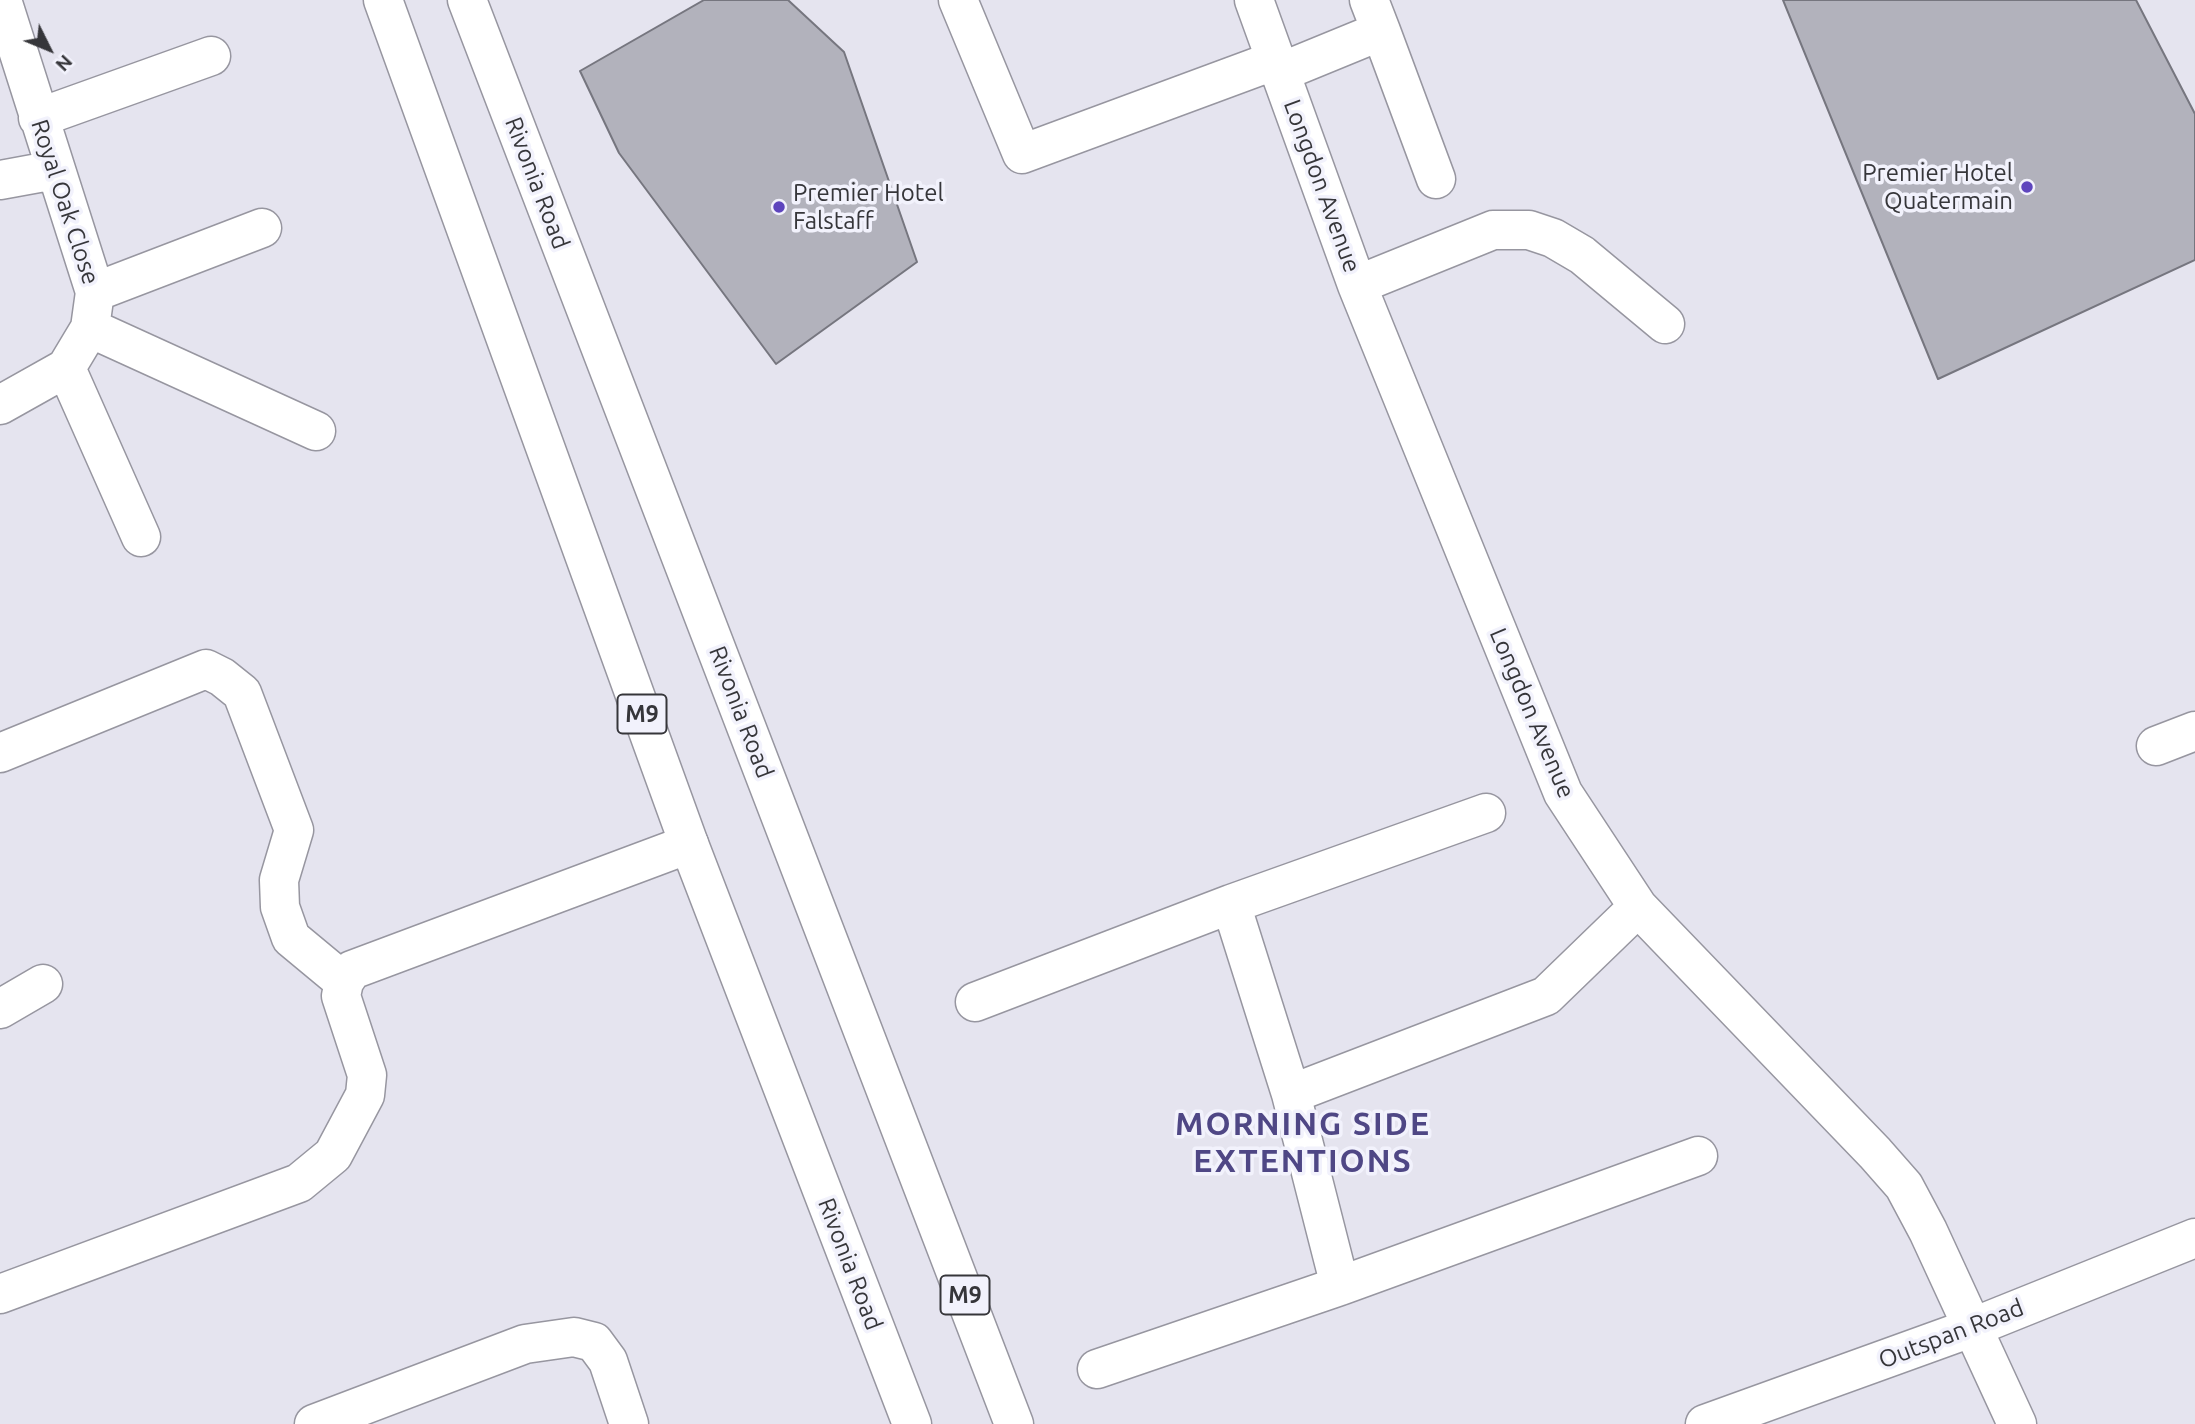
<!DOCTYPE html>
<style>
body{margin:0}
#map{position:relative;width:2195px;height:1424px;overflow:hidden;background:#e5e4ef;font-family:Ubuntu,sans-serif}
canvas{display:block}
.north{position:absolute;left:14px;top:14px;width:70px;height:70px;-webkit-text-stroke:5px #f2f2fc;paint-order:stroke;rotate:133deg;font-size:19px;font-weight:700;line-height:28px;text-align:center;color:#36363a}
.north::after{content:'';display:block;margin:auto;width:24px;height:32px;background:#36363a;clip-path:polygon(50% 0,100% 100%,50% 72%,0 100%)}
</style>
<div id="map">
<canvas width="2195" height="1424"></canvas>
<div class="north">N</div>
</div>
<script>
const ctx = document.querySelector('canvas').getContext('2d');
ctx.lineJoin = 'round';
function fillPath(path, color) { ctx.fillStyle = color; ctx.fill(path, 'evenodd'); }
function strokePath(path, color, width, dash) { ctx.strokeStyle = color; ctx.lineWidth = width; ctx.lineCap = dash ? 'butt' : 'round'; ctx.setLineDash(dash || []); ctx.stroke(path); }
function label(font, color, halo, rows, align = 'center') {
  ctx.font = font + ' Ubuntu,sans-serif'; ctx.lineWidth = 7; ctx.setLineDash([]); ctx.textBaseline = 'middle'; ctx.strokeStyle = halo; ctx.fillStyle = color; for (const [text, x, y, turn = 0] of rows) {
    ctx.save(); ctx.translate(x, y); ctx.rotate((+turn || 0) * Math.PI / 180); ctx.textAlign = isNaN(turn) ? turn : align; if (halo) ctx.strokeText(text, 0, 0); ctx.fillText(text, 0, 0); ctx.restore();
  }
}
const building = new Path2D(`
 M 704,0 L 788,0 L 844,52 L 917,262 L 776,364 L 619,153 L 580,71 Z
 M 1783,0 L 2136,0 L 2195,114 L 2195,260 L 1938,379 Z`);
const minor = new Path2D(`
 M 958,0 L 1022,154 L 1276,60
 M 1254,0 L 1357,285 L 1563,793 L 1638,907 L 1875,1153 L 1904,1186 L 1928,1231 L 2017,1424
 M 1369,0 L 1381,31
 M 1281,72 L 1381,31 L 1436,179
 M 38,118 L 211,56
 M 0,180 L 55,170
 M 1357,285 L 1493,230 L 1529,230 L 1553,238 L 1582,255 L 1665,324
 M 95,292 L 262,228
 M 90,328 L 316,431
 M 66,368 L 141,537
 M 0,405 L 66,368 L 90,328 L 95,292 L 2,0
 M 2156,746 L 2195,731
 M 0,753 L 206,669 L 222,677 L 242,693 L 294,830 L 279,880 L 280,907 L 291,938 L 344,982
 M 1231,904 L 1291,1094
 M 975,1002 L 1231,904 L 1486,813
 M 0,1009 L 43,984
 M 1340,1286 L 1291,1094 L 1546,996 L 1638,907
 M 0,1294 L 299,1183 L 333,1155 L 365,1095 L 367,1075 L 341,996 L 344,982 L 352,970 L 689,844
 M 1097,1369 L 1340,1286 L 1698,1156
 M 314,1424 L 525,1344 L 574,1337 L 594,1342 L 608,1361 L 629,1424
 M 1705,1424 L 1971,1328 L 2195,1238`);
const major = new Path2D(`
 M 383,0 L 689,844 L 912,1424
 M 467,0 L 1014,1424`);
const markers = [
 [2027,187,7,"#5e45bd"],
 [779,207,7,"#5e45bd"]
];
const shields = [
 [642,714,49],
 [965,1295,49]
];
const shieldNames = [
 ["M9",642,714],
 ["M9",965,1295]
];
const poiNames = [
 ["Premier Hotel",2013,173],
 ["Quatermain",2013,201],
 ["Premier Hotel",793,193,"left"],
 ["Falstaff",793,221,"left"]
];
const streetNames = [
 ["Rivonia Road",537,183,69],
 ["Longdon Avenue",1322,186,70],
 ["Royal Oak Close",65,202,72],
 ["Rivonia Road",741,712,69],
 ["Longdon Avenue",1532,713,67],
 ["Rivonia Road",850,1264,69],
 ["Outspan Road",1951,1334,-21]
];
const districtNames = [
 ["MORNING SIDE",1303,1124],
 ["EXTENTIONS",1303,1161]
];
fillPath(building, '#b2b2bc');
strokePath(building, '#76767f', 2);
strokePath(minor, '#9796a0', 41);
strokePath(major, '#9796a0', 41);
strokePath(minor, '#fff', 38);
strokePath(major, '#fff', 38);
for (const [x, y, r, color] of markers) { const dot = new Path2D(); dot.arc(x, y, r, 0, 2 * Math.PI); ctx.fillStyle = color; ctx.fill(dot); strokePath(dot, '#f2f2fc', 2.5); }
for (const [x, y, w] of shields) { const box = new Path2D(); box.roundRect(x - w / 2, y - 19.5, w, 39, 5); ctx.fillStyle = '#f2f2fc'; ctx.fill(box); strokePath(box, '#36363a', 2); }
label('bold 23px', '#36363a', null, shieldNames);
label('24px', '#36363a', '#f2f2fc', poiNames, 'right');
label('24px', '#36363a', '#f2f2fc', streetNames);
ctx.letterSpacing = '2px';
label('bold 32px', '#4f4785', '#f2f2fc', districtNames);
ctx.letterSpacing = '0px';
</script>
